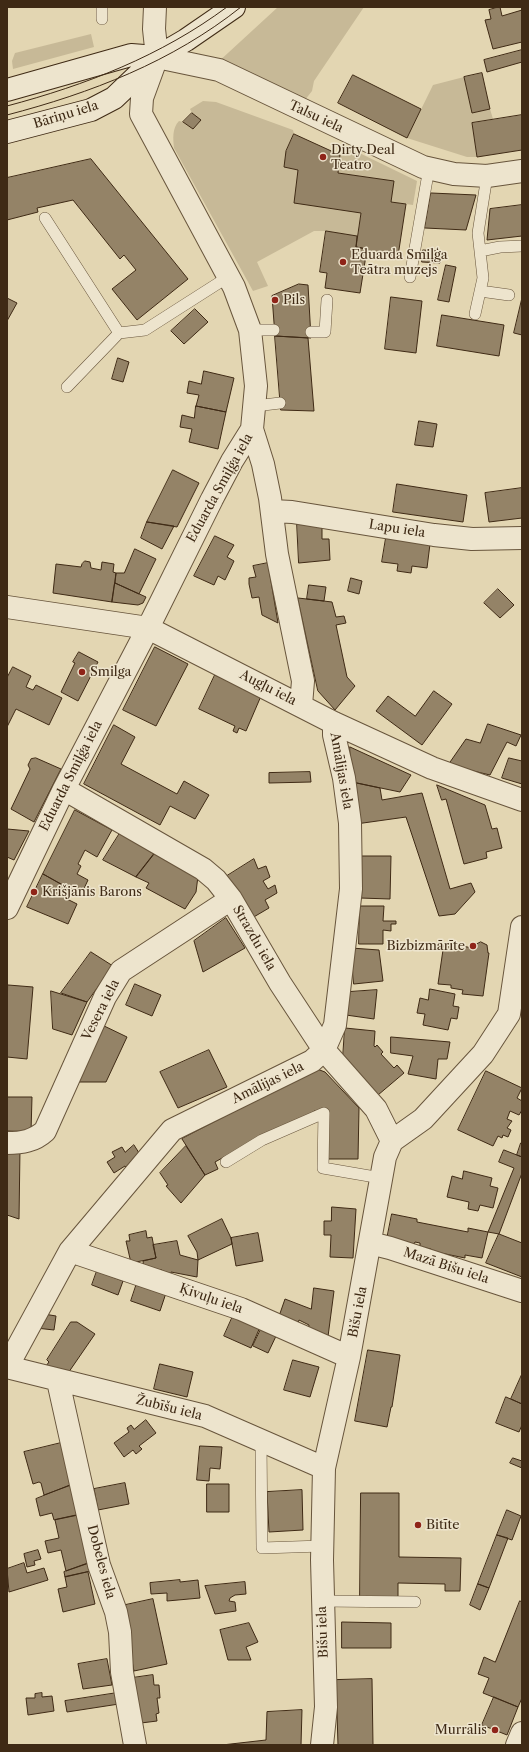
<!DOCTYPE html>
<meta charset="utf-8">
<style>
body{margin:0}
#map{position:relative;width:529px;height:1752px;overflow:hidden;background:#e3d6b2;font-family:"Libre Caslon Text",serif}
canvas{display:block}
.frame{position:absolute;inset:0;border:8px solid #3f2a15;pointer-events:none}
</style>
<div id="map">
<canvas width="529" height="1752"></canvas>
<div class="frame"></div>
</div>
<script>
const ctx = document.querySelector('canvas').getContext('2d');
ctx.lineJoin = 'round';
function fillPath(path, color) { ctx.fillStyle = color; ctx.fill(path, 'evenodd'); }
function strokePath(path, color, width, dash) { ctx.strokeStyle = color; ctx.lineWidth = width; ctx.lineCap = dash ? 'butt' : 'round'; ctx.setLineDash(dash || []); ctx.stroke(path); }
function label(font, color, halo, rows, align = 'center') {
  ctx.font = font + ' "Libre Caslon Text",serif'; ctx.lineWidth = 3; ctx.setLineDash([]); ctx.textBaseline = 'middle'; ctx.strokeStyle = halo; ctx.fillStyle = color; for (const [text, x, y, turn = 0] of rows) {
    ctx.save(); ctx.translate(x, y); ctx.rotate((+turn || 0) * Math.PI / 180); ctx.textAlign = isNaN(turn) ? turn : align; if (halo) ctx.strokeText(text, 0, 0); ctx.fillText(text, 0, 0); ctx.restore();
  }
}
const green = new Path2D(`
 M 278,7 L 364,7 L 314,81 L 312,91 L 301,105 L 216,64 Z
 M 91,34 L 94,47 L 13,69 L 12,61 L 15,53 Z
 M 464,77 L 472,113 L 490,109 L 493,119 L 472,123 L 477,157 L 467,157 L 407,138 L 433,85 Z
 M 203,101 L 216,102 L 293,130 L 294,134 L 287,148 L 284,167 L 298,170 L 361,213 L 357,236 L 326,231 L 314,231 L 257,262 L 268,286 L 253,291 L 174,148 C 173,139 172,128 179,121 L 183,122 L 193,129 L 201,120 L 192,113 L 190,109 Z
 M 345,146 L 417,181 L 413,205 L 391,202 L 338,173 L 340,155 Z`);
const building = new Path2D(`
 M 500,7 L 502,16 L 522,10 L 522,42 L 493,49 L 485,20 L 491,19 L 489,10 Z
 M 522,50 L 522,62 L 487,72 L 484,60 Z
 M 482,73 L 490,109 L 472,113 L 464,77 Z
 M 353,75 L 421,109 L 407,138 L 338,103 Z
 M 192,113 L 201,120 L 193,129 L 183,122 Z
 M 522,115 L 522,150 L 477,157 L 472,123 Z
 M 294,134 L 340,155 L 338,173 L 394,181 L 391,202 L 406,204 L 398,256 L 366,251 L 367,249 L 356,247 L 361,213 L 294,203 L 298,170 L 284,167 L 286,151 Z
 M 91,159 L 188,279 L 137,320 L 112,289 L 136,270 L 124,255 L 120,259 L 73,200 L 37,208 L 38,212 L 7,220 L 7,178 Z
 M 431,193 L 476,195 L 466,230 L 425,228 Z
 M 522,205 L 522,236 L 487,240 L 490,209 Z
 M 326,231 L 357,236 L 356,247 L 367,249 L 360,293 L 325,288 L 327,273 L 320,272 Z
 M 423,250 L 441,251 L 440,263 L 422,262 Z
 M 446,265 L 456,267 L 449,302 L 438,300 Z
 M 299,284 L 308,285 L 311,338 L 275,336 L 272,296 Z
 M 391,297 L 422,301 L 416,353 L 385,349 Z
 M 7,298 L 17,303 L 7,321 Z
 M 522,298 L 522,335 L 514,333 Z
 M 195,309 L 208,322 L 184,344 L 171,331 Z
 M 442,315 L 504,325 L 499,356 L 437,346 Z
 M 275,336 L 308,338 L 314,411 L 281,410 Z
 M 118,358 L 129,362 L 123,382 L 112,379 Z
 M 204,371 L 234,378 L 226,412 L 196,406 L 199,395 L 187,393 L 189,381 L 201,384 Z
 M 196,406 L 226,412 L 218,449 L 189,442 L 192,429 L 180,427 L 182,415 L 194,418 Z
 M 419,421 L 437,424 L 433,447 L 415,445 Z
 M 173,470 L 199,483 L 177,527 L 147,522 Z
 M 397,484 L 467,495 L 463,522 L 393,512 Z
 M 522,488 L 522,518 L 489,522 L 485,493 Z
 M 147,522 L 174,526 L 162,549 L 141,538 Z
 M 297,523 L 322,527 L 322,539 L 329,539 L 330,560 L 299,563 Z
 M 215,536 L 234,545 L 227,557 L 234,561 L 225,580 L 218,576 L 214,585 L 194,576 Z
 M 386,538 L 430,544 L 427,568 L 412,566 L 411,573 L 397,571 L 398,564 L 382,562 Z
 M 135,549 L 156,559 L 139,594 L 115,583 L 116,573 L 124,573 Z
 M 85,561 L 90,562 L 91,568 L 101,570 L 102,562 L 114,564 L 113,572 L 116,573 L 112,602 L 53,593 L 56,564 L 81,567 L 82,564 Z
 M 268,563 L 278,623 L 262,615 L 259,597 L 252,598 L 249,584 L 249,578 L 256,577 L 253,566 Z
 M 351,578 L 362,581 L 359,594 L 348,591 Z
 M 115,583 L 146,597 L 143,603 L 138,605 L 112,602 Z
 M 309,585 L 326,587 L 324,601 L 307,599 Z
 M 498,589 L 514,605 L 500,618 L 484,603 Z
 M 298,598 L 332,602 L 336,617 L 344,616 L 346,623 L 336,625 L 347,677 L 355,686 L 335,710 L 318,691 Z
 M 155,647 L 188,664 L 156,726 L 123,710 Z
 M 79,652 L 98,662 L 78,701 L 61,692 L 75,663 L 73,662 Z
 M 13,667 L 31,676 L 26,687 L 33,690 L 36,685 L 62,698 L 49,725 L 16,709 L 7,727 L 7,678 Z
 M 215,675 L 261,696 L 246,731 L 239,728 L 237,733 L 233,731 L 235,726 L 199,709 Z
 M 434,691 L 452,704 L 422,745 L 376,711 L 388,696 L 415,716 Z
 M 488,724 L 521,735 L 516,746 L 507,742 L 490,775 L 448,765 L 466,739 L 480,743 Z
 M 114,725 L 135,737 L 121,764 L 177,794 L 184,781 L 209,795 L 195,819 L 170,806 L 160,825 L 84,784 Z
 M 350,747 L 411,775 L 400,792 L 352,782 Z
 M 36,758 L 61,769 L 34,822 L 11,809 L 30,769 L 28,765 L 31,759 Z
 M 509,758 L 522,761 L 522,784 L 502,778 Z
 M 310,772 L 311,782 L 269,783 L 269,773 Z
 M 352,782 L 380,788 L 382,800 L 422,793 L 450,889 L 471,883 L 475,892 L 455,914 L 439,916 L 406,817 L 356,824 Z
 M 437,785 L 485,805 L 492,829 L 497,828 L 502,848 L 486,852 L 487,858 L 464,864 L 446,799 L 442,800 Z
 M 75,810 L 112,830 L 97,857 L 85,850 L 78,864 L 81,866 L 77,874 L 88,880 L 81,895 L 43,874 Z
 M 7,829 L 29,831 L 14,860 L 7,857 Z
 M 120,833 L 154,854 L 136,877 L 103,860 Z
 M 154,854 L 166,857 L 198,876 L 196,892 L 185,909 L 146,888 L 149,883 L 136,877 Z
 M 361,856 L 391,856 L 390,899 L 360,898 Z
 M 254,859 L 258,869 L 266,866 L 270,877 L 263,881 L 268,889 L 275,885 L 277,893 L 265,900 L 269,908 L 252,918 L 227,876 Z
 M 43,874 L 71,890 L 67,899 L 77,904 L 68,924 L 27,907 Z
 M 360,906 L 384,906 L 383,921 L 396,921 L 396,924 L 391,924 L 391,931 L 383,930 L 383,944 L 359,944 Z
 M 226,918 L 245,948 L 203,972 L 194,941 Z
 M 481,942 L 487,945 L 488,953 L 489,953 L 483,996 L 462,994 L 463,990 L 451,988 L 451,985 L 438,984 L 444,943 L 473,948 L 475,945 Z
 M 351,948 L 379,950 L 383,981 L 354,984 Z
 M 91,952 L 113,966 L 87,1002 L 61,993 Z
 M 135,984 L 161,995 L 152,1016 L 126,1005 Z
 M 8,985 L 33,987 L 27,1059 L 7,1057 Z
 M 430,989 L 455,994 L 453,1006 L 459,1007 L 457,1019 L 451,1018 L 448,1030 L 423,1025 L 425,1014 L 417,1013 L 420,998 L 428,1000 Z
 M 377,990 L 374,1019 L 346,1015 L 349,992 Z
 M 51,991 L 87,1002 L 72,1035 L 53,1029 Z
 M 100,1024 L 127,1037 L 106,1082 L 72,1082 Z
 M 345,1028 L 375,1031 L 374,1046 L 375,1047 L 377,1045 L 383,1052 L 381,1054 L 394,1068 L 397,1065 L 404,1073 L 378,1095 L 343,1056 Z
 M 391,1037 L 450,1042 L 447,1059 L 438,1059 L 436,1079 L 408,1074 L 413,1056 L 391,1053 Z
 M 209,1050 L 227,1087 L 178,1108 L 160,1072 Z
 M 317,1069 L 325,1072 L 359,1108 L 358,1159 L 328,1159 L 329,1111 L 314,1111 L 313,1113 L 227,1158 L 224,1157 L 215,1162 L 218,1169 L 205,1175 L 182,1139 Z
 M 486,1071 L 522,1088 L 517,1098 L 522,1101 L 522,1110 L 519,1115 L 510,1111 L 507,1119 L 512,1121 L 507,1128 L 511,1130 L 508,1137 L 503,1135 L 502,1138 L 498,1136 L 493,1146 L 458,1130 Z
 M 7,1097 L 32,1097 L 31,1132 L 7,1131 Z
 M 521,1143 L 522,1143 L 522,1157 L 517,1155 Z
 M 134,1145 L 141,1156 L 127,1168 L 125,1166 L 114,1173 L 107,1162 L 115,1157 L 112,1152 L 122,1147 L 125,1152 Z
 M 186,1146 L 205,1175 L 181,1203 L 166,1186 L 168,1185 L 160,1173 Z
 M 20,1149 L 19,1219 L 7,1215 L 7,1151 Z
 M 504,1150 L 522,1157 L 522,1173 L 499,1234 L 488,1232 L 514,1168 L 499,1162 Z
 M 464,1171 L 492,1178 L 490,1186 L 498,1188 L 493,1208 L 480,1205 L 478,1211 L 468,1209 L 469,1202 L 447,1197 L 452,1176 L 462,1179 Z
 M 332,1207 L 356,1209 L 353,1258 L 330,1257 L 331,1235 L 324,1235 L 324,1221 L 331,1221 Z
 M 392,1214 L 417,1219 L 417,1222 L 468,1232 L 468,1228 L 488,1232 L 482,1258 L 465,1255 L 465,1258 L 431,1251 L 431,1249 L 420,1247 L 420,1243 L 415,1242 L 414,1244 L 387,1239 Z
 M 222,1219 L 231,1238 L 232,1244 L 198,1260 L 197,1252 L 188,1236 Z
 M 146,1231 L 147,1238 L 152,1237 L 156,1258 L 131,1263 L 126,1241 L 130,1241 L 129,1235 Z
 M 258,1233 L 263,1261 L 236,1266 L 231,1238 Z
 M 499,1234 L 522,1243 L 522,1277 L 486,1263 Z
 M 177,1241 L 180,1255 L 198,1260 L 197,1277 L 171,1272 L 171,1275 L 162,1273 L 162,1270 L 154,1269 L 144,1270 L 143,1261 L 156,1258 L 153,1245 Z
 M 97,1271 L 123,1281 L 118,1295 L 92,1285 Z
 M 137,1283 L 166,1293 L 160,1311 L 131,1301 Z
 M 314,1288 L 334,1291 L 327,1344 L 307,1336 L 309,1325 L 299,1320 L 296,1329 L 277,1322 L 285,1299 L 311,1309 Z
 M 38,1313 L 56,1316 L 54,1330 L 36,1328 Z
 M 233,1316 L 260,1327 L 251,1348 L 224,1336 Z
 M 71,1322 L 77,1322 L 95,1334 L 64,1379 L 42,1371 L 49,1362 L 47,1360 Z
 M 262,1327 L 277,1334 L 268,1353 L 253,1346 Z
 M 368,1350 L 400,1355 L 392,1407 L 391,1407 L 387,1427 L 355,1421 Z
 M 293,1360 L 319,1367 L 310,1397 L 284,1390 Z
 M 160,1364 L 193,1372 L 187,1397 L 154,1389 Z
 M 522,1374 L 522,1404 L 511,1399 Z
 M 506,1397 L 522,1404 L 522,1425 L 519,1432 L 496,1423 Z
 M 146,1420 L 156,1433 L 139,1446 L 142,1449 L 136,1454 L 133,1450 L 124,1457 L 114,1443 L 129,1432 L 127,1428 L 131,1425 L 134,1429 Z
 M 61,1443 L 71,1485 L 44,1495 L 41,1483 L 39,1482 L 33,1484 L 24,1452 Z
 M 200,1446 L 222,1447 L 220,1469 L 210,1468 L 209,1481 L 197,1480 Z
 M 513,1458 L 522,1461 L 522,1468 L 510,1463 Z
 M 125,1483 L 129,1504 L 98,1510 L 94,1489 Z
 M 207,1484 L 229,1484 L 229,1512 L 207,1512 Z
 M 71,1485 L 78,1515 L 54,1520 L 52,1513 L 40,1516 L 36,1499 Z
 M 302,1490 L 303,1530 L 269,1532 L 267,1492 Z
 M 361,1493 L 399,1493 L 399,1557 L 461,1558 L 460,1591 L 445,1591 L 445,1584 L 398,1583 L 398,1598 L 360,1597 Z
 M 507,1510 L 521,1516 L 512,1540 L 497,1535 Z
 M 78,1515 L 89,1563 L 66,1571 L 61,1550 L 48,1553 L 45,1541 L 59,1538 L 55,1520 Z
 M 497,1535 L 508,1538 L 489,1588 L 478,1584 Z
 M 38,1550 L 41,1559 L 34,1561 L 35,1565 L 27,1567 L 24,1554 Z
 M 24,1563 L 27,1573 L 44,1568 L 48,1580 L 9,1592 L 7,1569 Z
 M 89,1563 L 91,1571 L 65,1577 L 64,1572 Z
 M 88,1572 L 95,1604 L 63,1612 L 58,1589 L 67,1587 L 65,1577 Z
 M 180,1580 L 180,1582 L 198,1580 L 200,1598 L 167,1601 L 167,1593 L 151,1594 L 150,1583 Z
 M 245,1582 L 246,1594 L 235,1595 L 230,1598 L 229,1601 L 235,1602 L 236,1611 L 215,1614 L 205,1586 Z
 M 478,1584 L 489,1588 L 480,1610 L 470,1605 Z
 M 153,1599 L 167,1664 L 134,1671 L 121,1606 Z
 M 520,1601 L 522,1602 L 522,1698 L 518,1707 L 483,1693 L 489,1678 L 478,1674 L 484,1657 L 495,1662 Z
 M 342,1622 L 391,1623 L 391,1648 L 342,1648 Z
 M 249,1623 L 258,1642 L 246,1647 L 251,1660 L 228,1660 L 220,1630 Z
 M 107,1659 L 112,1685 L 83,1689 L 78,1664 Z
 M 153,1675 L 154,1685 L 159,1685 L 160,1698 L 157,1698 L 159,1713 L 156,1714 L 157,1721 L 141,1723 L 132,1678 Z
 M 372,1679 L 373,1745 L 338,1745 L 336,1680 Z
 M 42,1693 L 42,1697 L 52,1696 L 54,1711 L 28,1715 L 26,1698 L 35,1698 L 35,1694 Z
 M 117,1693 L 119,1704 L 67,1712 L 65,1701 Z
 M 494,1697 L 518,1707 L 507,1735 L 482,1725 Z
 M 302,1710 L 301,1745 L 222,1745 L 266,1740 L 267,1712 Z`);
const lane = new Path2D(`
 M 102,19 L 102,7
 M 45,218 L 119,333
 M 480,251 L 500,247 L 522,246
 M 410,277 L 429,168
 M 480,291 L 509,295
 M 475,314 L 483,278 L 478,233 L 487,176
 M 250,330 L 274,330
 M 311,332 L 325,332 L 327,300
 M 67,387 L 119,333 L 145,330 L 228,277
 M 255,406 L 280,403
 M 226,1162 L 262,1140 L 324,1113 L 323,1168 L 381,1178
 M 261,1441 L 262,1548 L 322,1546
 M 322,1601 L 415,1602`);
const street = new Path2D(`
 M 157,57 L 219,70 L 423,167 L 454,174 L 487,176 L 522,171
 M 252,429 L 263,464 L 270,498 L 277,554 L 303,681 L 301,705
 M 272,511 L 292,512 L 434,535 L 472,539 L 522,538
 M 7,607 L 148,628 L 334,723 L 432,768 L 522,800
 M 64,789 L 203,869 L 216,880 L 231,899 L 280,983 L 324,1050 L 376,1109 L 392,1141
 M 7,908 L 64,789 L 148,628 L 212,499 L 232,461 L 252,429 L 256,386 L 250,330 L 234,287 L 141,114 L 142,98 L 157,57 L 154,29 L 155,7
 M 7,1143 C 22,1143 34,1141 45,1131 L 105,997 L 121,971 L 231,899
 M 370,1243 L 390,1248 L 522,1291
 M 70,1251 L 241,1309 L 349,1357
 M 7,1367 L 70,1251 L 172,1130 L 312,1061 L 324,1050 L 335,1025 L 351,889 L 350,823 L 344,778 L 334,735 L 334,723
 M 7,1367 L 205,1416 L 324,1468
 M 58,1381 L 99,1565 L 116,1612 L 120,1632 L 122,1672 L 135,1745
 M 322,1745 L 326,1707 L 322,1560 L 324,1468 L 349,1357 L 385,1157 L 392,1141 L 423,1119 L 483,1054 L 509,1014 L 522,927
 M 517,1745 L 522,1733`);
const secondary = new Path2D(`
 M 7,90 L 131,55 L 157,57
 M 7,132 L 91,110 L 114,98 L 157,57 L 186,40 L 234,7`);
const tram = new Path2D(`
 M 7,106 C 86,85 161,56 227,7
 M 7,115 C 91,93 172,62 241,7`);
const markers = [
 [323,157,4,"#8f2418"],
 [343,262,4,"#8f2418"],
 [275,300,4,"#8f2418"],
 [82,672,4,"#8f2418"],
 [34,892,4,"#8f2418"],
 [473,946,4,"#8f2418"],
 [418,1525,4,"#8f2418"],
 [495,1730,4,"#8f2418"]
];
const streetNames = [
 ["Bāriņu iela",66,115,-17],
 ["Talsu iela",316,117,25],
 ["Eduarda Smiļģa iela",220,488,-61],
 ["Lapu iela",397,529,9],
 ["Augļu iela",268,688,27],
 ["Amālijas iela",341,771,80],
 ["Eduarda Smiļģa iela",71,776,-63],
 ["Strazdu iela",254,938,60],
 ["Vesera iela",101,1010,-63],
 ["Amālijas iela",268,1083,-26],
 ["Mazā Bišu iela",446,1266,18],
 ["Ķivuļu iela",211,1299,19],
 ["Bišu iela",358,1312,-79],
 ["Žubīšu iela",169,1408,14],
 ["Dobeles iela",101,1562,75],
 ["Bišu iela",323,1632,-92]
];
const poiNames = [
 ["Dirty Deal",331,150],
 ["Teatro",331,165],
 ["Eduarda Smiļģa",351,255],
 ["Teātra muzejs",351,270],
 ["Pils",283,300],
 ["Smilga",90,672],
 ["Krišjānis Barons",42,892],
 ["Bizbizmārīte",465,946,"right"],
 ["Bitīte",426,1525],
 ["Murrālis",487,1730,"right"]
];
fillPath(green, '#c7b997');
fillPath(building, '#948367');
strokePath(building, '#3f2a15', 1);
strokePath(lane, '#68553c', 12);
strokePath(street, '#68553c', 24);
strokePath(secondary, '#3f2a15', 24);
strokePath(lane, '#ede4cd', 11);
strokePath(street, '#ede4cd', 22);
strokePath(secondary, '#ede4cd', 22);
strokePath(tram, '#3f2a15', 1);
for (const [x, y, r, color] of markers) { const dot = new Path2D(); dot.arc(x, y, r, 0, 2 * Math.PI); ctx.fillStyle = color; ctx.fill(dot); strokePath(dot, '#ede4cd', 1.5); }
label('13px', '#3f2a15', '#ede4cd', streetNames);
label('13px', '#3f2a15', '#ede4cd', poiNames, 'left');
</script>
